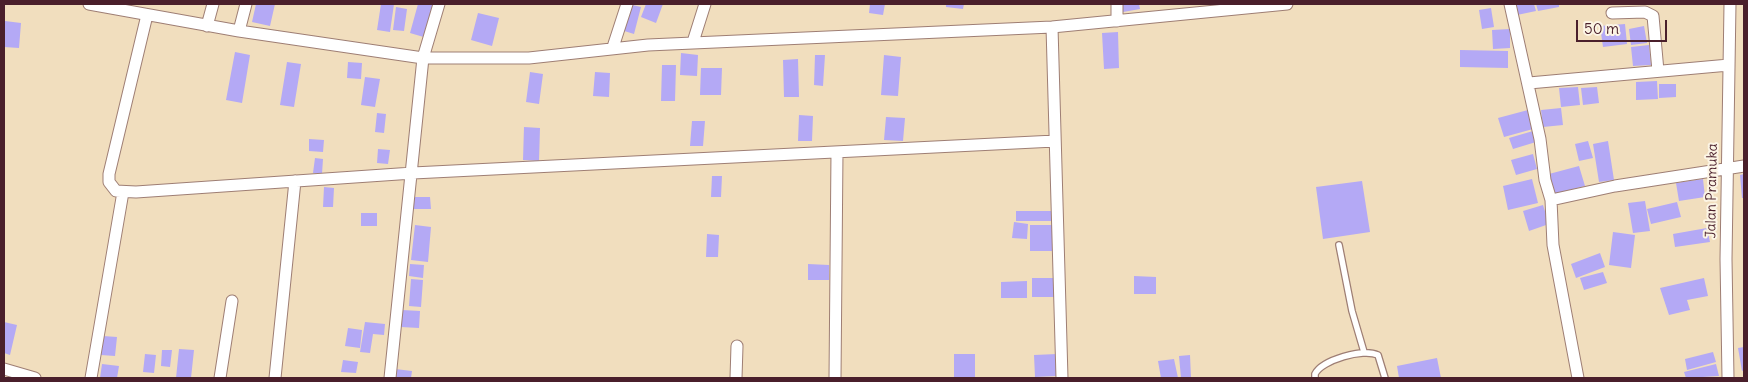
<!DOCTYPE html>
<style>
body{margin:0}
#map{position:relative;width:1748px;height:382px;overflow:hidden;background:#f1debe;font-family:Delius,sans-serif}
canvas{display:block}
.frame{position:absolute;inset:0;border:5px solid #4a1f2b;pointer-events:none}
.scale{position:absolute;left:1576px;top:20px;width:91px;height:22px;box-sizing:border-box;border:2px solid #4a1f2b;border-top:0;padding-left:6px;font-size:15px;line-height:18px;white-space:nowrap;color:#4a1f2b;-webkit-text-stroke:4px #fcf5e5;paint-order:stroke}
</style>
<div id="map">
<canvas width="1748" height="382"></canvas>
<div class="frame"></div>
<div class="scale">50 m</div>
</div>
<script>
const ctx = document.querySelector('canvas').getContext('2d');
ctx.lineJoin = 'round';
function fillPath(path, color) { ctx.fillStyle = color; ctx.fill(path, 'evenodd'); }
function strokePath(path, color, width, dash) { ctx.strokeStyle = color; ctx.lineWidth = width; ctx.lineCap = dash ? 'butt' : 'round'; ctx.setLineDash(dash || []); ctx.stroke(path); }
function label(font, color, halo, rows, align = 'center') {
  ctx.font = font + ' Delius,sans-serif'; ctx.lineWidth = 4; ctx.setLineDash([]); ctx.textBaseline = 'middle'; ctx.strokeStyle = halo; ctx.fillStyle = color; for (const [text, x, y, turn = 0] of rows) {
    ctx.save(); ctx.translate(x, y); ctx.rotate((+turn || 0) * Math.PI / 180); ctx.textAlign = isNaN(turn) ? turn : align; if (halo) ctx.strokeText(text, 0, 0); ctx.fillText(text, 0, 0); ctx.restore();
  }
}
const building = new Path2D(`
 M 256,4 L 275,4 L 270,26 L 252,22 Z
 M 381,4 L 394,4 L 390,32 L 377,30 Z
 M 418,4 L 436,4 L 427,38 L 410,33 Z
 M 628,4 L 641,7 L 634,34 L 621,30 Z
 M 646,4 L 663,4 L 656,23 L 641,17 Z
 M 870,4 L 885,4 L 883,15 L 869,13 Z
 M 946,4 L 964,4 L 963,9 L 946,7 Z
 M 1121,4 L 1139,4 L 1140,9 L 1123,12 Z
 M 1514,4 L 1534,4 L 1536,11 L 1517,15 Z
 M 1536,4 L 1559,4 L 1559,7 L 1538,11 Z
 M 396,7 L 407,9 L 404,31 L 393,30 Z
 M 1491,8 L 1494,27 L 1482,29 L 1479,10 Z
 M 478,13 L 499,18 L 492,46 L 471,40 Z
 M 5,21 L 21,23 L 19,48 L 4,47 Z
 M 1625,24 L 1627,44 L 1603,47 L 1600,26 Z
 M 1644,26 L 1647,43 L 1631,45 L 1629,29 Z
 M 1510,29 L 1510,48 L 1493,49 L 1492,30 Z
 M 1118,32 L 1119,68 L 1104,69 L 1102,33 Z
 M 1649,45 L 1651,65 L 1633,66 L 1631,47 Z
 M 1460,50 L 1508,51 L 1508,68 L 1460,67 Z
 M 235,52 L 250,55 L 242,103 L 226,100 Z
 M 681,53 L 698,55 L 697,76 L 680,75 Z
 M 815,55 L 825,55 L 823,86 L 814,85 Z
 M 884,55 L 901,57 L 898,96 L 881,95 Z
 M 798,59 L 799,97 L 784,97 L 783,60 Z
 M 287,62 L 301,64 L 294,107 L 280,105 Z
 M 348,62 L 362,63 L 361,79 L 347,78 Z
 M 662,65 L 676,65 L 675,101 L 661,101 Z
 M 701,68 L 722,68 L 721,95 L 700,95 Z
 M 530,72 L 543,74 L 539,104 L 526,102 Z
 M 595,72 L 610,73 L 609,97 L 593,96 Z
 M 365,77 L 380,79 L 375,107 L 361,105 Z
 M 1657,81 L 1658,99 L 1636,100 L 1636,82 Z
 M 1659,84 L 1676,84 L 1676,97 L 1659,98 Z
 M 1578,87 L 1580,105 L 1561,107 L 1559,88 Z
 M 1597,87 L 1599,103 L 1583,105 L 1581,88 Z
 M 1561,108 L 1563,125 L 1543,127 L 1541,110 Z
 M 1528,110 L 1533,129 L 1504,137 L 1498,118 Z
 M 377,113 L 386,114 L 384,133 L 375,132 Z
 M 799,115 L 813,116 L 812,141 L 798,141 Z
 M 886,117 L 905,118 L 903,141 L 884,140 Z
 M 692,121 L 705,121 L 703,146 L 690,146 Z
 M 524,127 L 540,128 L 539,161 L 523,160 Z
 M 1533,131 L 1536,142 L 1513,149 L 1509,138 Z
 M 309,139 L 324,140 L 323,152 L 309,151 Z
 M 1588,141 L 1593,158 L 1579,161 L 1575,144 Z
 M 1608,141 L 1614,180 L 1599,182 L 1593,144 Z
 M 378,149 L 390,150 L 388,164 L 377,163 Z
 M 1533,154 L 1537,169 L 1516,175 L 1511,160 Z
 M 315,158 L 323,159 L 322,174 L 313,173 Z
 M 1579,166 L 1585,186 L 1554,194 L 1549,174 Z
 M 1744,174 L 1744,198 L 1742,198 L 1740,175 Z
 M 712,176 L 722,176 L 721,197 L 711,197 Z
 M 1532,179 L 1538,203 L 1508,210 L 1503,186 Z
 M 1703,179 L 1705,197 L 1679,201 L 1676,183 Z
 M 1362,181 L 1370,232 L 1323,239 L 1316,187 Z
 M 324,187 L 334,188 L 333,207 L 323,207 Z
 M 414,197 L 430,197 L 431,209 L 414,209 Z
 M 1645,201 L 1650,231 L 1633,233 L 1628,203 Z
 M 1677,202 L 1681,217 L 1651,224 L 1647,209 Z
 M 1543,205 L 1549,224 L 1529,231 L 1523,211 Z
 M 1016,211 L 1056,211 L 1056,221 L 1016,221 Z
 M 361,213 L 377,213 L 377,226 L 361,226 Z
 M 1014,222 L 1028,224 L 1027,239 L 1012,238 Z
 M 415,225 L 431,227 L 428,262 L 411,260 Z
 M 1030,225 L 1052,225 L 1052,251 L 1030,251 Z
 M 1707,228 L 1710,242 L 1675,247 L 1673,234 Z
 M 1613,232 L 1635,235 L 1631,268 L 1609,265 Z
 M 707,234 L 719,235 L 718,257 L 706,257 Z
 M 1600,253 L 1605,267 L 1576,278 L 1571,264 Z
 M 410,264 L 424,265 L 423,278 L 409,276 Z
 M 808,264 L 829,265 L 829,280 L 808,280 Z
 M 1603,272 L 1607,283 L 1584,290 L 1580,278 Z
 M 1134,276 L 1156,277 L 1156,294 L 1134,294 Z
 M 1032,278 L 1056,278 L 1056,297 L 1032,297 Z
 M 1704,278 L 1708,296 L 1687,300 L 1690,310 L 1669,315 L 1660,288 Z
 M 411,279 L 423,280 L 421,307 L 409,306 Z
 M 1027,281 L 1027,298 L 1001,298 L 1001,282 Z
 M 402,310 L 420,311 L 419,328 L 401,327 Z
 M 4,322 L 17,325 L 10,355 L 4,353 Z
 M 365,322 L 385,324 L 384,335 L 373,334 L 370,353 L 360,352 Z
 M 348,328 L 362,330 L 360,348 L 345,346 Z
 M 103,336 L 117,337 L 115,356 L 101,355 Z
 M 1744,347 L 1744,370 L 1742,371 L 1738,348 Z
 M 179,349 L 194,350 L 191,378 L 176,378 Z
 M 162,350 L 172,350 L 170,367 L 161,366 Z
 M 1713,352 L 1716,362 L 1687,370 L 1685,359 Z
 M 145,354 L 156,355 L 154,373 L 143,372 Z
 M 954,354 L 975,354 L 975,378 L 954,378 Z
 M 1057,354 L 1058,376 L 1035,377 L 1034,355 Z
 M 1190,355 L 1191,378 L 1181,378 L 1179,356 Z
 M 1437,358 L 1441,378 L 1399,378 L 1397,366 Z
 M 1174,359 L 1178,378 L 1161,378 L 1158,361 Z
 M 343,360 L 358,362 L 356,373 L 341,372 Z
 M 102,364 L 119,366 L 117,378 L 100,378 Z
 M 1716,364 L 1719,376 L 1686,378 L 1684,372 Z
 M 395,369 L 412,371 L 411,378 L 394,378 Z`);
const lane = new Path2D(`
 M 1339,245 L 1352,311 L 1364,352
 M 1315,378 L 1315,374 C 1322,360 1363,348 1378,355 L 1385,378`);
const street = new Path2D(`
 M 89,4 L 239,31 L 423,58 L 529,58 L 648,45 L 1052,27 L 1287,4
 M 1117,4 L 1117,21
 M 1510,4 L 1540,139 L 1545,180 L 1551,200 L 1553,245 L 1578,378
 M 1612,13 L 1645,12 L 1653,16 L 1658,71
 M 147,15 L 109,174 L 109,182 L 116,191 L 136,192 L 413,173 L 1055,141
 M 207,26 L 213,4
 M 1052,27 L 1062,378
 M 239,31 L 246,4
 M 693,42 L 705,4
 M 613,47 L 627,4
 M 1529,83 L 1729,65
 M 1551,200 L 1615,186 L 1744,166
 M 4,369 L 35,378
 M 91,378 L 123,192
 M 220,378 L 232,301
 M 275,378 L 295,181
 M 390,378 L 423,58 L 439,4
 M 736,378 L 737,346
 M 835,378 L 837,152
 M 1728,378 L 1726,259 L 1730,4`);
const streetNames = [
 ["Jalan Pramuka",1712,191,-89]
];
fillPath(building, '#b4a9f5');
strokePath(lane, '#9e7e74', 8);
strokePath(street, '#9e7e74', 13);
strokePath(lane, '#fff', 5.5);
strokePath(street, '#fff', 11);
label('14px', '#4a1f2b', '#fcf5e5', streetNames);
</script>
